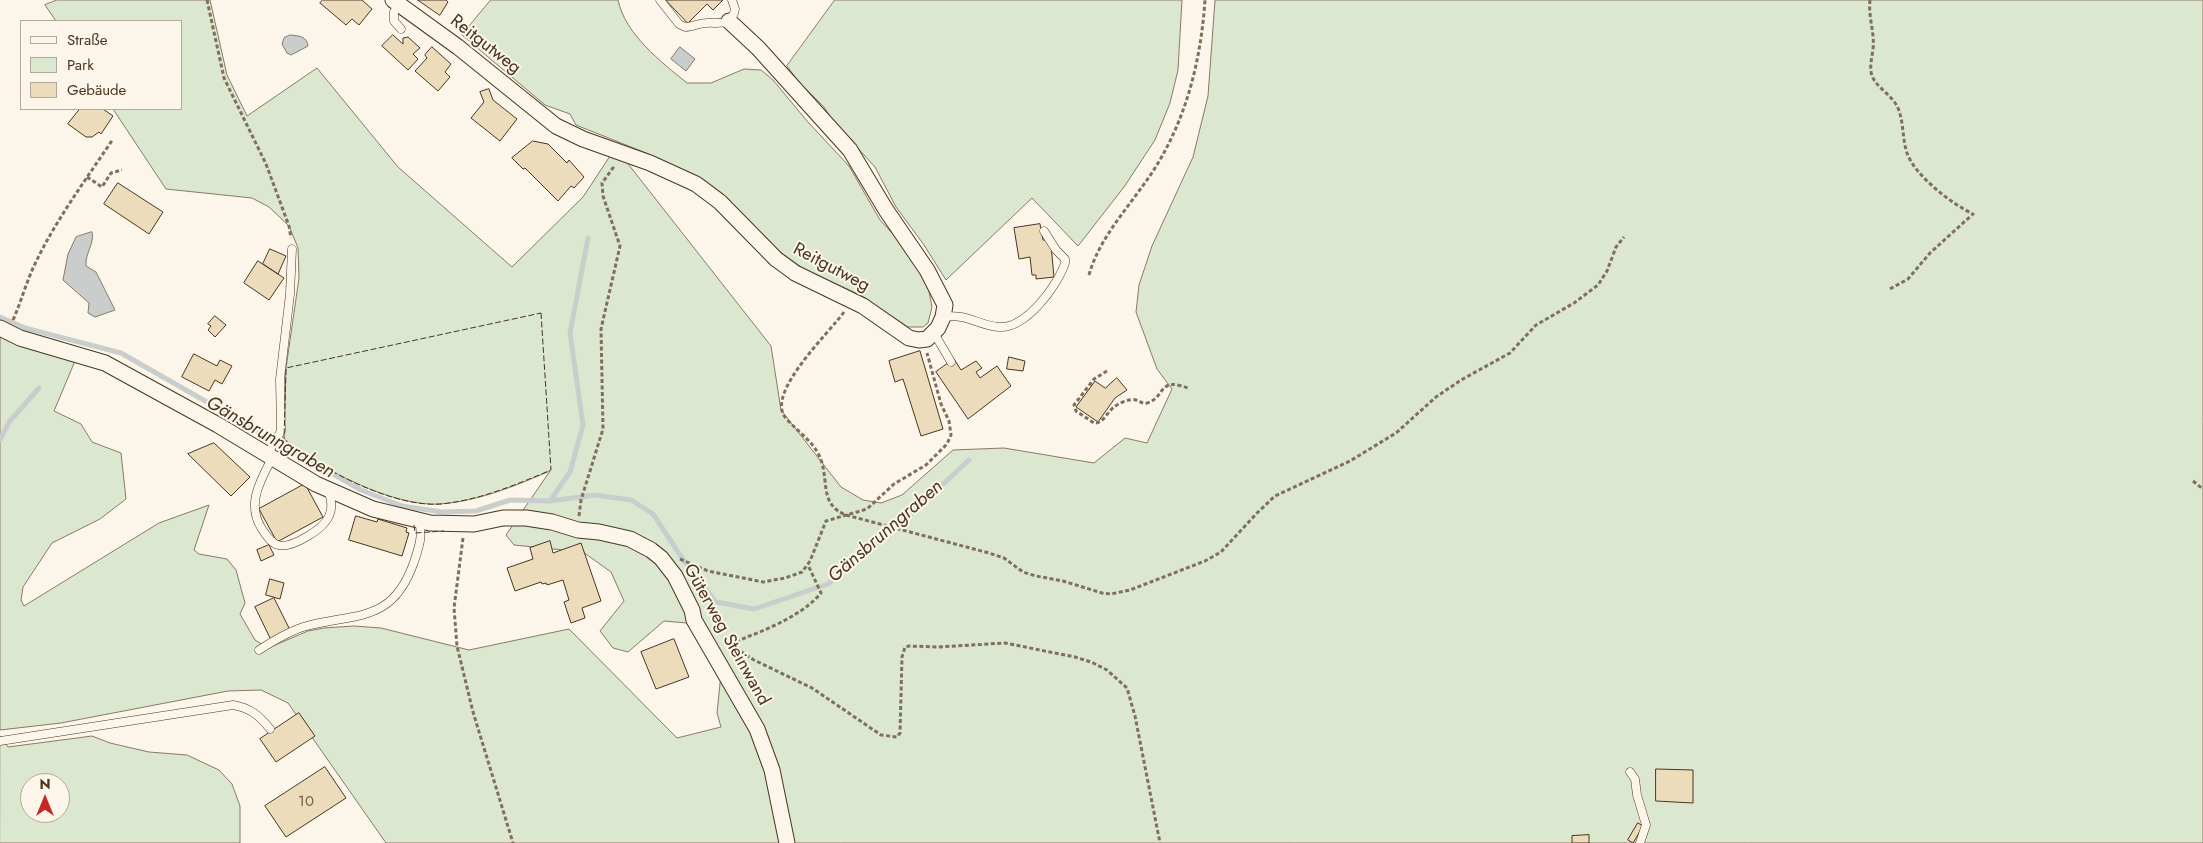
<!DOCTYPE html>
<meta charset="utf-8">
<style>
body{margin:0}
#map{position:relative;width:2203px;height:843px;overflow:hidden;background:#fbf6e9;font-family:Jost,sans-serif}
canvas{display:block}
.legend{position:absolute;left:20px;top:20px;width:162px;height:90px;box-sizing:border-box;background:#fbf6e9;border:1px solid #b4a999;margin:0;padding:6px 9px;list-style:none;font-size:15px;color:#4a3520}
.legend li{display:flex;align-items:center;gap:10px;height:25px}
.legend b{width:25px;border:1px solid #b4a999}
.north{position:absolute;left:20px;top:773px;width:50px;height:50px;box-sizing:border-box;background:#fbf6e9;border:1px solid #b4a999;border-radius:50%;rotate:0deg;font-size:14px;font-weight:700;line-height:20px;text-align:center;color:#4a3520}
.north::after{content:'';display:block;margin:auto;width:18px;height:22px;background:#c62828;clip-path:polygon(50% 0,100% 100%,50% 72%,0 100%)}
</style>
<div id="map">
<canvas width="2203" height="843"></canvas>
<ul class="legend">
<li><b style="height:6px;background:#fbf6e9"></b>Straße</li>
<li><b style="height:14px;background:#dce7d0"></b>Park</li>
<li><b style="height:14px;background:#ecdcbc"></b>Gebäude</li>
</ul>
<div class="north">N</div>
</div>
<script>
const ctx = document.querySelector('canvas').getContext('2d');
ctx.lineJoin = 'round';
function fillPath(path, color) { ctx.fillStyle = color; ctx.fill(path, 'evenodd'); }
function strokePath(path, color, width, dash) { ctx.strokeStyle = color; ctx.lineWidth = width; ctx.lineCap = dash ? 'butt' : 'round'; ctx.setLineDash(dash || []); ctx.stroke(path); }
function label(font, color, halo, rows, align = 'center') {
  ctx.font = font + ' Jost,sans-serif'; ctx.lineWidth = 4; ctx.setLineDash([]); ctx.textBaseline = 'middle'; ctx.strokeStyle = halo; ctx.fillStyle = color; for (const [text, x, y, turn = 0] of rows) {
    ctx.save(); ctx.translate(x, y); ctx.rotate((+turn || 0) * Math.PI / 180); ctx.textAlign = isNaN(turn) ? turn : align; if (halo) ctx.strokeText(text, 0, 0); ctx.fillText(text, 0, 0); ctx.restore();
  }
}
const green = new Path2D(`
 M 57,0 L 210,0 L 227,75 L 247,116 L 317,68 L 398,167 L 512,267 L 583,197 L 610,156 L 625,160 L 771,346 L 781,410 L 841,487 L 863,500 L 881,503 L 902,495 L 953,450 L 1004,448 L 1094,463 L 1125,438 L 1147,443 L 1172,389 L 1157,369 L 1136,312 L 1139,285 L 1152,246 L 1193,157 L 1208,96 L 1215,0 L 2203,0 L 2203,843 L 386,843 L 288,703 L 261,690 L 228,691 L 61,723 L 0,730 L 0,336 L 75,361 L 54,411 L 81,424 L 92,442 L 121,453 L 126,499 L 100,519 L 52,543 L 23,587 L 21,600 L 24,606 L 159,523 L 209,505 L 194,550 L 199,554 L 227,559 L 236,570 L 245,603 L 240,614 L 255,640 L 268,648 L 308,631 L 324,628 L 354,626 L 381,628 L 469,650 L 569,629 L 677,738 L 721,727 L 717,713 L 722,664 L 698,624 L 664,621 L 628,652 L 613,648 L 600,631 L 624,601 L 611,572 L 583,552 L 514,545 L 506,535 L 550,471 C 515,486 479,501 440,504 C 393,507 320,469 284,439 L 286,368 L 299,278 L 298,248 L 289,226 L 269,207 L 252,198 L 166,189 L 113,109 L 181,109 L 181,21 L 56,21 L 45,5 Z
 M 491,0 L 618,0 C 625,34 661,62 687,83 L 711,83 L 744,69 L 761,70 L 773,80 L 807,121 L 849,166 L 880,220 L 903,245 L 928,286 L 932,307 L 928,323 L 923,327 L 908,327 L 862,296 L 804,269 L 775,248 L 723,194 L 703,179 L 646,153 L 576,125 L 570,114 L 545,105 L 462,35 Z
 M 835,0 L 1182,0 L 1178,70 L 1170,103 L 1155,140 L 1124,187 L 1078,246 L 1032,198 L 946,280 L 924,245 L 896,207 L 875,167 L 833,121 L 824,107 L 798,81 L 787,66 Z
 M 0,736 L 8,747 L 92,736 L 110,743 L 149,752 L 187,755 L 219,770 L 232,784 L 240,806 L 240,843 L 0,843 ZM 30,783 L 60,783 L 60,813 L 30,813 Z`);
const water = new Path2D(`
 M 290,35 C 299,36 307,36 308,46 L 291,55 L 287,53 L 282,44 L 284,38 Z
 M 680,47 L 695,59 L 686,71 L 671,59 Z
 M 92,232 C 95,243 85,253 86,266 L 96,272 L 115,310 L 95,317 L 88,313 L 89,303 L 63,280 L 68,254 L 76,237 Z`);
const stream = new Path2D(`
 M 0,317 L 25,328 L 121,353 L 361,490 L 402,506 L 442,512 L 476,511 L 510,500 L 550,501 L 595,495 L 631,500 L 653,514 L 684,561 L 716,602 L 754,609 L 828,584 L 909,516 L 969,460
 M 0,440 L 9,422 L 39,388
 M 550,501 L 570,472 L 583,425 L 570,333 L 588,238`);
const building = new Path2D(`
 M 323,0 L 362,0 L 372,9 L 359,25 L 352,19 L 346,25 L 320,3 Z
 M 418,0 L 446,0 L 448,2 L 440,15 Z
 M 666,0 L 723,0 L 713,10 L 707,4 L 688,23 Z
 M 393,35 L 403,44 L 403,38 L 408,37 L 420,48 L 413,54 L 418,59 L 408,70 L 382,46 Z
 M 432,47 L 451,64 L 445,72 L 450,77 L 438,91 L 415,71 L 427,58 L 425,55 Z
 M 489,89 L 493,100 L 517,119 L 500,141 L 471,118 L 484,102 L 480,92 Z
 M 80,109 L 103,109 L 113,116 L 101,134 L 99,132 L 92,137 L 86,137 L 68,124 Z
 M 533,141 L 548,144 L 567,163 L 569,160 L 584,177 L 574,188 L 571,186 L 558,201 L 525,168 L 523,169 L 512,158 Z
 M 118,183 L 163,212 L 149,234 L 104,204 Z
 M 1040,224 L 1043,240 L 1049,240 L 1051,245 L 1054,277 L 1036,279 L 1036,275 L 1032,275 L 1030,257 L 1019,259 L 1014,228 Z
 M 270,249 L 286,256 L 278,274 L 263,264 Z
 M 258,261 L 284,278 L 269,300 L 244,283 Z
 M 215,316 L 226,325 L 215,337 L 208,330 L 211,326 L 208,324 Z
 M 920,351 L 943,429 L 921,436 L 903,379 L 895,382 L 889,361 Z
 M 194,354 L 217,366 L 220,360 L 232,366 L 222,384 L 215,380 L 209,391 L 182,377 Z
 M 1009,357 L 1025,361 L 1023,371 L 1007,369 Z
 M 954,359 L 961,370 L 976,361 L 982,368 L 976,372 L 980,378 L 997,366 L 1011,386 L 968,419 L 936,372 Z
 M 1117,378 L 1127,390 L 1115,398 L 1098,422 L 1076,407 L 1095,381 L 1105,388 Z
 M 214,443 L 250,477 L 231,496 L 188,454 Z
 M 305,484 L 323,517 L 277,542 L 259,509 Z
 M 356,516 L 377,522 L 378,519 L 407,528 L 406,532 L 409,533 L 402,556 L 349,540 Z
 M 550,541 L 553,553 L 581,543 L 601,601 L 582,608 L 585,618 L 571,623 L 564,602 L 569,600 L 563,580 L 547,585 L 546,583 L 542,584 L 541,582 L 515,591 L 507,568 L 533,559 L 530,548 Z
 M 269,545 L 274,555 L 261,561 L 257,550 Z
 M 270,579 L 284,583 L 280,599 L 266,595 Z
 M 274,598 L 290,630 L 271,640 L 255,607 Z
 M 674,639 L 689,677 L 656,689 L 641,652 Z
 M 299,713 L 315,736 L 276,762 L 260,739 Z
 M 325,767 L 346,798 L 286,837 L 265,806 Z
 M 1656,769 L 1693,770 L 1693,803 L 1656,801 Z
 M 1638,823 L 1643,826 L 1633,843 L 1628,840 Z
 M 1589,835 L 1589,843 L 1572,843 L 1572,836 Z`);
const path = new Path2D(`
 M 207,0 L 224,78 L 266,164 L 289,226 L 291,238
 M 1870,0 C 1868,17 1875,33 1873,49 C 1872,58 1869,67 1872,76 C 1877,88 1892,95 1898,108 C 1904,123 1902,138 1907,153 C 1915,176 1952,204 1973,214 L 1930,253 L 1908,279 L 1888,290
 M 87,177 L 102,187 L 111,173 L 122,170
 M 1089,275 C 1100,235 1133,203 1155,168 C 1187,117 1201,59 1205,0
 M 844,312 C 830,332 766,392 785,417 C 798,433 816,442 822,463 C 828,485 821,505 846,515 L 989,553 L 1004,558 L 1023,572 L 1036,576 L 1063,581 L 1102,593 L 1111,594 L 1130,590 L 1205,561 L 1221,552 L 1257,513 L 1275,496 L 1350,461 L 1396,433 L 1436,397 L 1461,380 L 1510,353 L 1536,325 L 1574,303 L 1598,285 L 1607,271 L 1616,247 L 1624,237
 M 13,320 C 21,302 26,283 34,266 C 55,221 85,181 113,139
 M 1107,371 L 1094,379 L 1074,405 L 1076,411 L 1094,423 C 1103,424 1107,412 1114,407 C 1119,403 1130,398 1136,400 C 1140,401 1142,404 1147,403 C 1166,398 1157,375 1190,389
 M 2193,481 L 2203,489
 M 579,516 L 581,500 L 603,429 L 601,329 L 620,246 L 603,196 L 602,183 L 615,165
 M 463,538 L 454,608 L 457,646 L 473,712 L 513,843
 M 680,559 L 708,571 L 763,582 L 785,578 L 802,572 L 810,561 L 826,521 L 867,509 L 894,484 L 926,465 L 947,444 L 951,435 L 949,421 L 941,404 L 927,353
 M 724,641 L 754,660 L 812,688 L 881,735 L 897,737 L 900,733 L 902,657 L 905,647 L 909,646 L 938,647 L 1005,643 L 1075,657 L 1091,662 L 1107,670 L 1127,688 L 1135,716 L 1160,843
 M 731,646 C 741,638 751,636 762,631 C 783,622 807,610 821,593 L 808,565`);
const service = new Path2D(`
 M 660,0 L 679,24 L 685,27 C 693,27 699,23 706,23 C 719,22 732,27 735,9 L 732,0
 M 398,4 L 394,12 L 394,21 L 401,29
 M 943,317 C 967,313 977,325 999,327 C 1026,329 1058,285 1065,263 L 1065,259 L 1056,250 L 1044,231
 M 934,333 L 951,362
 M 267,455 L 281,431 L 280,379 L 290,294 L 292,249
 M 272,458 C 260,481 246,505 262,529 C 266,535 271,543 278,545 C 291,549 324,529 329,516 C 333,508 331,498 328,490
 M 259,650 C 273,641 288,632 303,627 C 355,612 392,625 414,562 C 419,547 423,536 419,521
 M 0,741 L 233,705 C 250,708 259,715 270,729
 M 1630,772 L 1635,779 L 1637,795 L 1646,825 L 1640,843`);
const minor = new Path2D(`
 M 393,0 L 458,47 L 556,126 L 583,139 L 650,163 L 696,184 L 720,202 L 776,259 L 795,273 L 863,306 L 909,338 L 919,340 L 927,339 L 938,328 L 943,317 L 945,305 L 927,270 L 886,210 L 850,150 L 758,48 L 729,21
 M 0,328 L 20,338 L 105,363 L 218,425 L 316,484 L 373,509 L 430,523 L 474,524 L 503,518 L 526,518 L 552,522 L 578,530 L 599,532 L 630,539 L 651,550 L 661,558 L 675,576 L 692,610 L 694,620 L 757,729 L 772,770 L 787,843`);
const fence = new Path2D(`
 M 541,313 L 551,470 C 515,485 480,500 441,504 C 394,508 319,469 284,439 L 286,368 Z
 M 414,525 L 415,533 L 444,531`);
const numberNames = [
 ["10",306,802]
];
const streetNames = [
 ["Reitgutweg",485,45,38],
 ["Reitgutweg",831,268,28],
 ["Güterweg Steinwand",726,635,61]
];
const waterNames = [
 ["Gänsbrunngraben",270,438,30],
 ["Gänsbrunngraben",886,532,-41]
];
fillPath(green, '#dce7d0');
strokePath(green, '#887966', 1);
fillPath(water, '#c9cecd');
strokePath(water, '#887966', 1);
strokePath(stream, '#c9cecd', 5);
fillPath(building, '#ecdcbc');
strokePath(building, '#4a3520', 1);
strokePath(service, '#4a3520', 9);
strokePath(minor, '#4a3520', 17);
strokePath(path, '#7f6f5c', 3, [4, 2.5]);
strokePath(service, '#fbf6e9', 8);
strokePath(minor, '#fbf6e9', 15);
strokePath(fence, '#4a3520', 1, [6, 2.5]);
label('15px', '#725f47', null, numberNames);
label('18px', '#4a3520', '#fbf6e9', streetNames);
label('italic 19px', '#4a3520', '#fbf6e9', waterNames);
</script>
